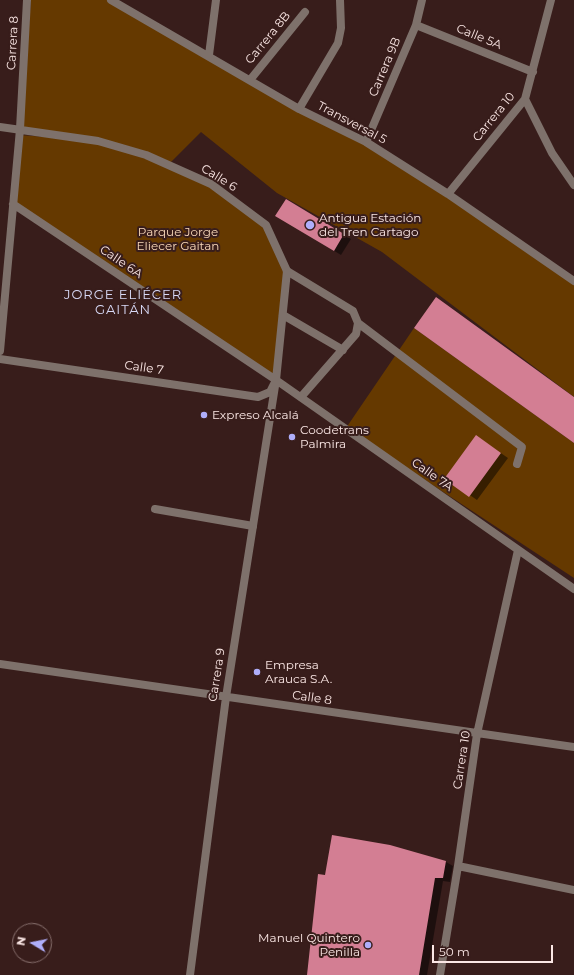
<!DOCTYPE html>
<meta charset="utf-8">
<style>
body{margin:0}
#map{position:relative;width:574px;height:975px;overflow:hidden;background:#381d1b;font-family:Montserrat,sans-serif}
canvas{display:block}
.north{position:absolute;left:12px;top:923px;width:40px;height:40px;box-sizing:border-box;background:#381d1b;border:1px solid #866e6c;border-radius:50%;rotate:280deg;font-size:11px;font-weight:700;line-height:16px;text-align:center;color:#fbe7e5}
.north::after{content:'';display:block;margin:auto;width:14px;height:18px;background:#afaefa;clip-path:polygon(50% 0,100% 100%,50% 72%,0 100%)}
.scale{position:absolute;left:432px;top:945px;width:121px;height:18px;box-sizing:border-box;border:2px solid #fbe7e5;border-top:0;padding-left:5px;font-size:12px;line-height:14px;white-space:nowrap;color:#fbe7e5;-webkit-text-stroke:3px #381d1b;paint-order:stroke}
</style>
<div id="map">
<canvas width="574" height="975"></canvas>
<div class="north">N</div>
<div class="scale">50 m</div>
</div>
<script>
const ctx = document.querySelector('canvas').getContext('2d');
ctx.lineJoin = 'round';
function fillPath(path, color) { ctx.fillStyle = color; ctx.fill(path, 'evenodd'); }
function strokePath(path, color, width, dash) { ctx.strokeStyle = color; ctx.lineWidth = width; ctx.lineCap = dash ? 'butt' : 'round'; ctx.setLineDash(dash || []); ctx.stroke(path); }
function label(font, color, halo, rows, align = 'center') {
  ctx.font = font + ' Montserrat,sans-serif'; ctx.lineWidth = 4; ctx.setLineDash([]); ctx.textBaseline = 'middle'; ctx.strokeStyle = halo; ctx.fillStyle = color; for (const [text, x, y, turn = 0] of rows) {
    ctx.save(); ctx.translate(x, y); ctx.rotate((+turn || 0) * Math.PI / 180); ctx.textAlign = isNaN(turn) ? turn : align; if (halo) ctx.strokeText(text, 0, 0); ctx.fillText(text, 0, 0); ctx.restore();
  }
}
const green = new Path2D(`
 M 31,0 L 110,0 L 366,142 L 574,281 L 574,397 L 382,252 L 277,193 L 201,132 L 169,164 L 211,184 L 266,225 L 287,271 L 276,380 L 13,204 L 19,135 L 60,138 L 20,129 Z
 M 414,328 L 574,443 L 574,578 L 346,428 Z`);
const shadow = new Path2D(`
 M 286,200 L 351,239 L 341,255 L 277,216 Z
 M 436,298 L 574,397 L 574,442 Z
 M 476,436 L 508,458 L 477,500 L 445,478 Z
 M 390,846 L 446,862 L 453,866 L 450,882 L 443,881 L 427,975 L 308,975 L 326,877 Z`);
const building = new Path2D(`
 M 286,199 L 344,234 L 334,251 L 275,216 Z
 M 436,297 L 574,397 L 574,443 L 414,328 Z
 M 476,435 L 501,453 L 469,497 L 444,479 Z
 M 332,835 L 390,845 L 446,861 L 443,878 L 435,878 L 419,975 L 307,975 L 318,874 L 325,875 Z`);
const lane = new Path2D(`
 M 287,271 L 353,311 L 358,323 L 356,334 L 301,397
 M 283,315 L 343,350
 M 358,323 L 522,447 L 517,464
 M 155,509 L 253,526`);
const street = new Path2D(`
 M 111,0 L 299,109 L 366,142 L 448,194 L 574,281
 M 416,25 L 533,72
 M 209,55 L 216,0
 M 250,80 L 305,12
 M 525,99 L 552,153 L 574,185
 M 299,109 L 338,43 L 341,28 L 340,0
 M 0,127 L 98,141 L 146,155 L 211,184 L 266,225 L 287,271 L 276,380 L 226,697 L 190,975
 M 366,142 L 416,25 L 422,0
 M 448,194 L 525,99 L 551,0
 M 13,204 L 276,380 L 574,589
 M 0,351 L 20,129 L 27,0
 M 0,359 L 258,397 L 270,392 L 274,384
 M 0,664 L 574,747
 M 458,866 L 574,890
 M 440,975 L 458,866 L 477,734 L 518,550`);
const markers = [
 [310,225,5,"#afaefa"],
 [204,415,4,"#afaefa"],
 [292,437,4,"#afaefa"],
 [257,672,4,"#afaefa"],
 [368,945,4,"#afaefa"]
];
const streetNames = [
 ["Calle 5A",479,37,22],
 ["Carrera 8B",268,38,-51],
 ["Carrera 8",13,43,-87],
 ["Carrera 9B",385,67,-67],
 ["Carrera 10",494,117,-51],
 ["Transversal 5",352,123,28],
 ["Calle 6",219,178,32],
 ["Calle 6A",121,262,34],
 ["Calle 7",144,368,8],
 ["Calle 7A",432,475,35],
 ["Carrera 9",217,675,-81],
 ["Calle 8",312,698,8],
 ["Carrera 10",462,760,-81]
];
const poiNames = [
 ["Antigua Estación",319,218],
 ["del Tren Cartago",319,232],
 ["Expreso Alcalá",212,415],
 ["Coodetrans",300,430],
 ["Palmira",300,444],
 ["Empresa",265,665],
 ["Arauca S.A.",265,679],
 ["Manuel Quintero",360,938,"right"],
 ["Penilla",360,952,"right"]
];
const parkNames = [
 ["Parque Jorge",178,232],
 ["Eliecer Gaitan",178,246]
];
const neighbourhoodNames = [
 ["JORGE ELIÉCER",123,295],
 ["GAITÁN",123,310]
];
fillPath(green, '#653900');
fillPath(shadow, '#0007');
fillPath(building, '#d37e93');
strokePath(lane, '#7e716b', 8);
strokePath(street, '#7e716b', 8);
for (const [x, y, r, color] of markers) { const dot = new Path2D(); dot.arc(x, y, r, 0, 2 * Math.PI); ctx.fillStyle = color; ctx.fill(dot); strokePath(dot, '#381d1b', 1.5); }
label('12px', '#fbe7e5', '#381d1b', streetNames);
label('12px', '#fbe7e5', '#381d1b', poiNames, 'left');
label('12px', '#f9d8b9', '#381d1b', parkNames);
ctx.letterSpacing = '1px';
label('13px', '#d8d9f6', '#381d1b', neighbourhoodNames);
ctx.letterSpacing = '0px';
</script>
